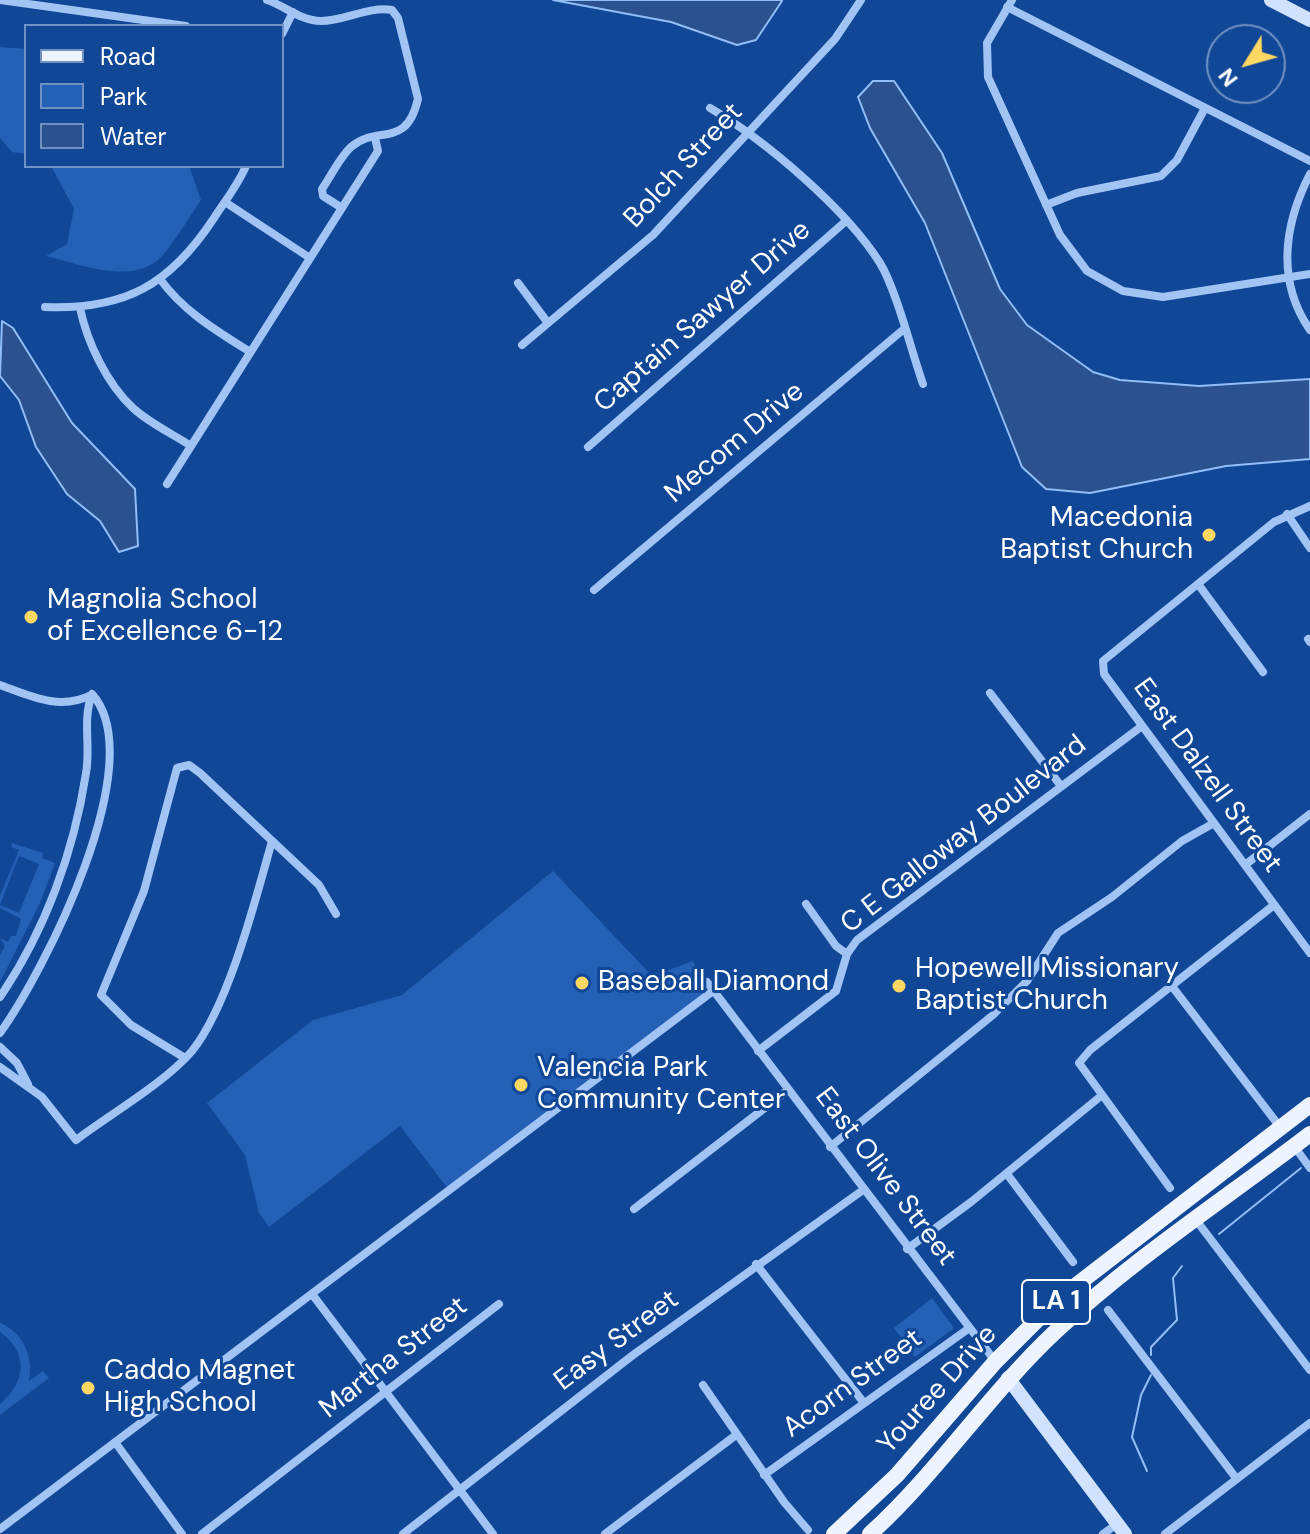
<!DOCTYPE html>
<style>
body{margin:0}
#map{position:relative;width:1310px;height:1534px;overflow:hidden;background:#114797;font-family:"DM Sans",sans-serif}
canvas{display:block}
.legend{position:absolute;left:24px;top:24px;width:260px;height:144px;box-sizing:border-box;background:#114797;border:2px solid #7091c1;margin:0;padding:10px 14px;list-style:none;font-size:24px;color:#fff}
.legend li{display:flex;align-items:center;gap:16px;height:40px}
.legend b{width:40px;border:2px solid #7091c1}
.north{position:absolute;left:1206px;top:24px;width:80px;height:80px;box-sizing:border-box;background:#114797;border:2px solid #7091c1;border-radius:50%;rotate:233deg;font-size:22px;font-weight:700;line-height:32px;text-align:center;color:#fff}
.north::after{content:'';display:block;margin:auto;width:28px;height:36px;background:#ffd763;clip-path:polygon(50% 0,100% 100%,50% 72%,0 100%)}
</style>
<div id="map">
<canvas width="1310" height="1534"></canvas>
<ul class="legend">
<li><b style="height:10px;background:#edf4ff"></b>Road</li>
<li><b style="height:22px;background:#2360b6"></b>Park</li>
<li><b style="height:22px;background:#2b528e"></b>Water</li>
</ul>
<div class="north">N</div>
</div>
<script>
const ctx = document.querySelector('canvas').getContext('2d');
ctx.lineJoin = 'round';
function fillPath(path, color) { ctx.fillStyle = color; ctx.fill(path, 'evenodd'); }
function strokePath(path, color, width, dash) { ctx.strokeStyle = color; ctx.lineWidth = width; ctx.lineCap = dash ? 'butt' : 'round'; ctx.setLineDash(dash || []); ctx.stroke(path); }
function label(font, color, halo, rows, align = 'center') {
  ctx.font = font + ' "DM Sans",sans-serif'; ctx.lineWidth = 6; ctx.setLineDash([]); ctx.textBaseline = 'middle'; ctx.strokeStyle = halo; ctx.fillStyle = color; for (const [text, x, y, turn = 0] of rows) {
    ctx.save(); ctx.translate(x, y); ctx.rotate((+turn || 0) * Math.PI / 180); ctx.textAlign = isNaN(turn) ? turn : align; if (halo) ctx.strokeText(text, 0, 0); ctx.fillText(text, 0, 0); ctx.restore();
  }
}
const green = new Path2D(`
 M 0,47 L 26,49 L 26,154 L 12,152 L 0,138 Z
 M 51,166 L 189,166 L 201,200 C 188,219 176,240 161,257 C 134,286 78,264 46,256 L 67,244 L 74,209 Z
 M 12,843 L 43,853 L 42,858 L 55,863 L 40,903 L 0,982 L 0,955 L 5,946 L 0,938 L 8,942 L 11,936 L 16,936 L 21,919 L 0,908 L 0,896 L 19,850 L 11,847 ZM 19,856 L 39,864 L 19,913 L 0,905 Z
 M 553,871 L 652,976 L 693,961 L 708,995 L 449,1190 L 400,1126 L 269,1227 L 259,1213 L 245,1155 L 207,1103 L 313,1020 L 402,995 Z
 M 932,1298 L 954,1328 L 915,1357 L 894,1328 Z
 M 0,1323 C 23,1332 34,1357 29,1381 L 43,1371 L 49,1378 L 0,1415 L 0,1404 C 26,1382 29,1353 0,1332 Z`);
const water = new Path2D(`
 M 553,0 L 780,0 L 782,1 L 756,40 L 737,45 L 671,22 Z
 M 873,81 L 894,81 L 942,153 L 1000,289 L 1027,325 L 1093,372 L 1120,380 L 1199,386 L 1310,379 L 1310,459 L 1226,466 L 1090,493 L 1046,489 L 1022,467 L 925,223 L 870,128 L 858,97 Z
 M 2,321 L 13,328 L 72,423 L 135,489 L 138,546 L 119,552 L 100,521 L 67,494 L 36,447 L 19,400 L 0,376 Z`);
const stream = new Path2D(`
 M 1219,1234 L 1301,1168
 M 1151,1355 L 1151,1347 L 1177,1320 L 1173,1278 L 1182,1266
 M 1147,1471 L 1132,1437 L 1141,1395 L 1151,1375`);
const street = new Path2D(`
 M 0,0 L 186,26
 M 267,0 C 285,6 301,21 321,21 C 345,21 368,6 392,10 L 398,18 L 418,99 C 406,150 378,124 351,147 C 340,157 331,176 322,189 L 323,196 L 342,208
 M 1012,0 L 987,43 L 988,77 L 1060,235 L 1087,271 L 1123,291 L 1163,297 L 1310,274
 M 1007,7 L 1310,161
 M 282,34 L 293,12
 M 710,108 C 765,140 846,209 880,263 C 896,289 912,353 923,384
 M 1310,174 C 1284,224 1276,281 1310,330
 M 225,202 L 310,258
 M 1046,205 L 1077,193 L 1161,176 L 1177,160 L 1205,108
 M 160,279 C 184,312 217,331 250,352
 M 518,283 L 548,323
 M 45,307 C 125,310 170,285 214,218 C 225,201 238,185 246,166
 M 80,308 C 87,342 107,384 133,408 C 149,423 173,434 191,446
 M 522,345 L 653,235 L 835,39 L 861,0
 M 588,447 L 846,221
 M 167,484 L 378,151 L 375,138
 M 1310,506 L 1274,522 L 1103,661 L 1104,674 L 1310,953
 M 1287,514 L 1310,548
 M 1198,584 L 1263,672
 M 594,590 L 904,329
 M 1308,639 L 1310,642
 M 0,685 C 30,696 60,711 91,695
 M 990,693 L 1061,786
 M 1245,865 L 1310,814
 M 806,904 L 836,946 L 847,954
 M 707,982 L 995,1361
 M 1171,985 L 1280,1127
 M 0,997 C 45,931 74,852 86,773 C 91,746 82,721 92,694
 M 0,1033 C 44,972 152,761 92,694
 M 0,1047 L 17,1063 L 28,1084
 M 758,1051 L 836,991 L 847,954 L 857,940 L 1142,726
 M 185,1058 L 131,1025 L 101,995 L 144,891 L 177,768 L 189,765 L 200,773 L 319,885 L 336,914
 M 0,1067 L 42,1097 L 76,1140 C 109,1115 166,1082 192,1051 C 229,1005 256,898 272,841
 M 1294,1146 L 1310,1168
 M 830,1147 L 993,1015 L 1027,981 L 1058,933 L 1112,897 L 1182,841 L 1214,823
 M 1007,1174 L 1073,1262
 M 1170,1188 L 1079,1063 L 1090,1050 L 1274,905
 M 634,1209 L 788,1090
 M 1196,1220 L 1310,1370
 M 907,1249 L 971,1202 L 1101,1096
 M 756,1264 L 864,1403
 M 312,1294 L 493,1534
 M 1108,1310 L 1236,1478
 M 703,1385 L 784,1502 L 808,1530
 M 115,1442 L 182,1534
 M 764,1475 L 968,1329
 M 0,1529 L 713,991
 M 202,1534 L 499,1304
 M 403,1534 L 633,1355 L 863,1190
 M 605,1534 L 736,1435
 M 1103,1534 L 1117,1524
 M 1165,1534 L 1310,1423`);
const secondary = new Path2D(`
 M 1271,0 L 1310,20
 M 1008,1378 L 1125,1534`);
const primary = new Path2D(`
 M 834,1534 L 897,1475 L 995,1362 L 1057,1300 L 1310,1105
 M 870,1534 C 938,1472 988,1395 1055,1332 C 1133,1259 1225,1199 1310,1134`);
const markers = [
 [1209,535,8,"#ffd763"],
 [31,617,8,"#ffd763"],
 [582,983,8,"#ffd763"],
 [899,986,8,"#ffd763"],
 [521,1085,8,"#ffd763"],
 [88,1388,8,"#ffd763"]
];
const shields = [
 [1056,1302,68]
];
const shieldNames = [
 ["LA 1",1056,1302]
];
const streetNames = [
 ["Bolch Street",684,166,-47],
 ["Captain Sawyer Drive",703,317,-41],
 ["Mecom Drive",735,443,-40],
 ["East Dalzell Street",1207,776,54],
 ["C E Galloway Boulevard",964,835,-38],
 ["East Olive Street",885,1177,53],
 ["Easy Street",617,1341,-37],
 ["Martha Street",394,1358,-38],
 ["Acorn Street",853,1384,-36],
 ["Youree Drive",938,1390,-48]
];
const poiNames = [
 ["Macedonia",1193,519,"right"],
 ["Baptist Church",1193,551,"right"],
 ["Magnolia School",47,601],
 ["of Excellence 6-12",47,633],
 ["Hopewell Missionary",915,970],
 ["Baptist Church",915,1002],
 ["Baseball Diamond",598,983],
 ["Valencia Park",537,1069],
 ["Community Center",537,1101],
 ["Caddo Magnet",104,1372],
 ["High School",104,1404]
];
fillPath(green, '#2360b6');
fillPath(water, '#2b528e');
strokePath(water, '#92bef7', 2);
strokePath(stream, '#92bef7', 2);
strokePath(street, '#a1c4f4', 8);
strokePath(secondary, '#d0e2fd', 14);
strokePath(primary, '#edf4ff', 16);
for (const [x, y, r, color] of markers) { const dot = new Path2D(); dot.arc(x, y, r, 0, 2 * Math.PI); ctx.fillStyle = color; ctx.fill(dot); strokePath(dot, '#114797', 3); }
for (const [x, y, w] of shields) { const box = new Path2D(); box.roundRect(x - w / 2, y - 22, w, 44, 6); ctx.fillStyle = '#114797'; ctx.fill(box); strokePath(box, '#fff', 2); }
label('bold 26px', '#fff', null, shieldNames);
label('28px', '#fff', '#114797', streetNames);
label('28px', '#fff', '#114797', poiNames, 'left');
</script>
